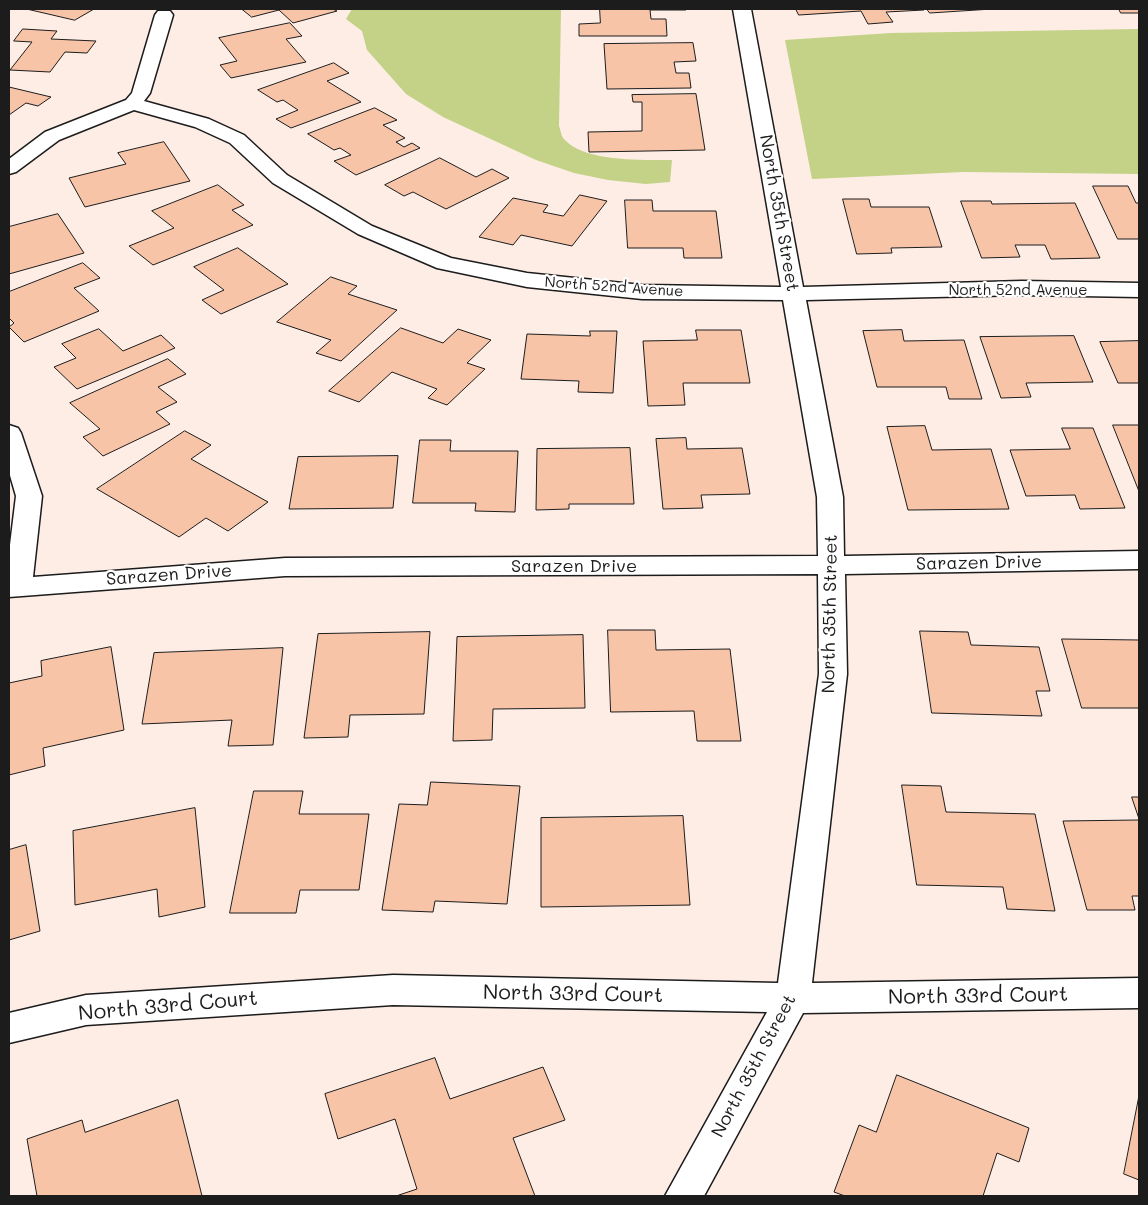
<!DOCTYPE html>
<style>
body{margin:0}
#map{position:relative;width:1148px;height:1205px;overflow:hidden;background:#fdede5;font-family:Mali,sans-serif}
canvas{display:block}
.frame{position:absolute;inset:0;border:10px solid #1c1c1c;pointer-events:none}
</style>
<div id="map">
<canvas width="1148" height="1205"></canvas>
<div class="frame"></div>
</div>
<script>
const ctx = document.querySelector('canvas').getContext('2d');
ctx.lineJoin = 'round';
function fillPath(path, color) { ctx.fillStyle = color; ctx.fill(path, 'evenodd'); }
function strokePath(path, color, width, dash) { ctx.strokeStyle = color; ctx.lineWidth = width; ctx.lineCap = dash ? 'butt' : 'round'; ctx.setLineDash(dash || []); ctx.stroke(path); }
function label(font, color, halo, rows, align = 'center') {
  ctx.font = font + ' Mali,sans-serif'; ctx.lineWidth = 4.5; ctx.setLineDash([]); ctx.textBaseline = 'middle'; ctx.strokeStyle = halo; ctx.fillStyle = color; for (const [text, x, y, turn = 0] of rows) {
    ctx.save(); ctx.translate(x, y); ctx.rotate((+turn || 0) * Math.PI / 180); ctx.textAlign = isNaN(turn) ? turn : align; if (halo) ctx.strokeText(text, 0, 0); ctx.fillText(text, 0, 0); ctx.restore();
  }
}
const green = new Path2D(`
 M 352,9 L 561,9 L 559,126 C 561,131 561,137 565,140 C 585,162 644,160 672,160 L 670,182 L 646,184 L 608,180 L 574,173 L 536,160 L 443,117 L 406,94 L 367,50 L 362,31 L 346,19 Z
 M 1139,29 L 1139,174 L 963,172 L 812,179 L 785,40 L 891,33 Z`);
const building = new Path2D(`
 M 27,9 L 94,9 L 75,20 Z
 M 242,9 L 333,9 L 337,11 L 293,23 L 279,10 L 252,17 Z
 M 600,9 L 686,9 L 686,10 L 650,10 L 651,19 L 666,19 L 667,36 L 579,36 L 579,24 L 600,23 Z
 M 796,9 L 923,9 L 924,10 L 886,12 L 893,22 L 868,24 L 861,11 L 799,15 Z
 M 927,9 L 992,9 L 930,13 Z
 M 1119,9 L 1139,9 L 1139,13 L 1121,13 Z
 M 290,23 L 302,36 L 286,39 L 306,62 L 231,78 L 220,65 L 237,61 L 219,38 Z
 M 23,29 L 57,31 L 51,39 L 96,41 L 87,53 L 65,52 L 50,72 L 10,70 L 32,42 L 14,41 Z
 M 693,43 L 696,61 L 674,62 L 676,73 L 689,73 L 691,88 L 607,89 L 604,44 Z
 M 334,63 L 349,73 L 327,81 L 361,102 L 291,128 L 276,119 L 298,110 L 283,100 L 277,102 L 258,90 Z
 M 9,87 L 51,97 L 38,106 L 26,103 L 9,115 Z
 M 696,94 L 705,150 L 589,152 L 588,132 L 642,131 L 642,102 L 633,102 L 632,95 Z
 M 375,108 L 397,120 L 383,125 L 405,138 L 396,142 L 404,147 L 412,143 L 420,148 L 356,175 L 334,161 L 351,155 L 340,148 L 334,150 L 308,134 Z
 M 164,142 L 190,181 L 85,207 L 69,178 L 126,164 L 118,153 Z
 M 440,158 L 476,177 L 492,169 L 509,178 L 446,209 L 413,192 L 404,196 L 385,185 Z
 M 218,185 L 244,205 L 232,210 L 253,225 L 153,265 L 129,246 L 174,228 L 152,211 Z
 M 1093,186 L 1128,186 L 1136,203 L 1139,203 L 1139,239 L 1118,239 Z
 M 580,195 L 607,201 L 572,246 L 521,235 L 513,245 L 479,237 L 513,198 L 548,205 L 543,212 L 563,216 Z
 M 843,199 L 869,199 L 871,207 L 929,207 L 942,247 L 891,248 L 892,253 L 857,254 Z
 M 625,200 L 652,200 L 653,211 L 716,211 L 722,258 L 684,258 L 683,248 L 628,248 Z
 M 961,201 L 991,201 L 992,204 L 1075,203 L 1100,258 L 1051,259 L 1045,245 L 1015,245 L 1020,257 L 982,258 Z
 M 58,214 L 84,253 L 9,274 L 9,227 Z
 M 238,248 L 288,284 L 221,314 L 202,300 L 224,290 L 194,267 Z
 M 83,263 L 100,278 L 74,288 L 99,311 L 24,342 L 9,327 L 14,323 L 9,318 L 9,292 Z
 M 331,277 L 357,286 L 348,294 L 397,310 L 341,361 L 316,353 L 331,340 L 277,322 Z
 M 401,328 L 443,343 L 458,329 L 491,340 L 467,363 L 485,369 L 447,405 L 428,398 L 437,389 L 392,372 L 359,402 L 329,391 Z
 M 99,329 L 123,351 L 161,335 L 175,348 L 77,389 L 54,367 L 76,358 L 62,344 Z
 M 696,330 L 741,330 L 750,383 L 683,383 L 685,405 L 648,406 L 643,341 L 697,340 Z
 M 902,330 L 904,341 L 964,340 L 982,399 L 949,399 L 946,387 L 877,387 L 863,331 Z
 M 590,331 L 617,331 L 613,393 L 578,392 L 579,381 L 521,379 L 527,334 L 590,336 Z
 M 1074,336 L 1093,382 L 1026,383 L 1031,397 L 1001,398 L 980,337 Z
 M 1139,341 L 1139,383 L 1118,383 L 1100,342 Z
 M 168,359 L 186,374 L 158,387 L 177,402 L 156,412 L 170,424 L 103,456 L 83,437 L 100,429 L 70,403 Z
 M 1113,425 L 1139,425 L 1139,491 Z
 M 925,426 L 932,450 L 991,449 L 1009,509 L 908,510 L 887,427 Z
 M 1062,428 L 1093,428 L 1125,508 L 1080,509 L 1075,495 L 1026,496 L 1010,450 L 1070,449 Z
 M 185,431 L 211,445 L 191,459 L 268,502 L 228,531 L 206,518 L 179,537 L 97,489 Z
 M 686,438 L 687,449 L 742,448 L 750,494 L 701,495 L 703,508 L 663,509 L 656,439 Z
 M 420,440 L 451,440 L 450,451 L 518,451 L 515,512 L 475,511 L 476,503 L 413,503 Z
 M 630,448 L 634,504 L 569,504 L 569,509 L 536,510 L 537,449 Z
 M 398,456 L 393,508 L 289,509 L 298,457 Z
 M 608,630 L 655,630 L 656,650 L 730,649 L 741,741 L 697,741 L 694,711 L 611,712 Z
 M 920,631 L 968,632 L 971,645 L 1039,647 L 1050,691 L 1036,691 L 1042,716 L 932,713 Z
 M 430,632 L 424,714 L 350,715 L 348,737 L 304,738 L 318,634 Z
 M 583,635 L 585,708 L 493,709 L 492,740 L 453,741 L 457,637 Z
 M 1062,639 L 1139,640 L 1139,708 L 1082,708 Z
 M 111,647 L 124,730 L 43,748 L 45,766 L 9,775 L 9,683 L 42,676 L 41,661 Z
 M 283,648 L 273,745 L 228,746 L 232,720 L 142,724 L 154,653 Z
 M 431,782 L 520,786 L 507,904 L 435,901 L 433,912 L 382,910 L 399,804 L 427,805 Z
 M 902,785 L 941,786 L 946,812 L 1035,814 L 1055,911 L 1007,909 L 1003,887 L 917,885 Z
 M 254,791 L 303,791 L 299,814 L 369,814 L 359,890 L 300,890 L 296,913 L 230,913 Z
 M 1132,797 L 1139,797 L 1139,896 L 1132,896 L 1135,910 L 1087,910 L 1063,821 L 1139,820 Z
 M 195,808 L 205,907 L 159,917 L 157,889 L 75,905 L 73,831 Z
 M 683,816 L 690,905 L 541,907 L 541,818 Z
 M 26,845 L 40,931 L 9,940 L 9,850 Z
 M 435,1058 L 450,1099 L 543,1067 L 565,1120 L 513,1138 L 535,1196 L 396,1196 L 417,1189 L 395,1119 L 338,1139 L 325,1094 Z
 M 897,1075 L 1029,1128 L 1019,1162 L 997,1153 L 983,1196 L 845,1196 L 834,1192 L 859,1125 L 876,1132 Z
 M 1139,1096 L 1139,1180 L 1124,1174 Z
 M 178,1100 L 202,1196 L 37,1196 L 27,1139 L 82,1120 L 85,1132 Z`);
const minor = new Path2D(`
 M 733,9 L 751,9 L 803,287 L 1022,281 L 1139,283 L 1139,297 L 1022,295 L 806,300 L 843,497 L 844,556 L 1139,551 L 1139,569 L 845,574 L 847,674 L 812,983 L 1139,978 L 1139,1008 L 803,1013 L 704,1196 L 665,1196 L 767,1012 L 393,1005 L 86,1025 L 9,1043 L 9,1013 L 86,995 L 393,975 L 778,983 L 819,674 L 818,574 L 285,576 L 9,597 L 9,553 L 16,496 L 9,472 L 9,425 L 18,428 L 21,433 L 42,496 L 33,577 L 285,558 L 818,556 L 817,497 L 783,300 L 642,299 L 527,287 L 437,268 L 358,234 L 273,183 L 230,143 L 195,127 L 134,110 L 59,140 L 16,172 L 9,174 L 9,159 L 45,132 L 126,100 L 132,93 L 155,15 L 158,11 L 170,11 L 173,15 L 150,93 L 144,101 L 209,119 L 244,135 L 287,175 L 372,226 L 451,258 L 527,273 L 642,285 L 781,287 Z`);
const farStreetnames = [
 ["North 52nd Avenue",614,287,4],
 ["North 52nd Avenue",1018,290]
];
const streetNames = [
 ["North 35th Street",779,213,80],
 ["Sarazen Drive",979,563,-1],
 ["Sarazen Drive",574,566],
 ["Sarazen Drive",169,575,-4],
 ["North 35th Street",830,614,-89],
 ["North 35th Street",754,1066,-62]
];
const nearStreetnames = [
 ["North 33rd Court",573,994,1],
 ["North 33rd Court",978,996,-1],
 ["North 33rd Court",168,1006,-5]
];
fillPath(green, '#c3d286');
fillPath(building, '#f8c4a8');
strokePath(building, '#1c1c1c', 1);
strokePath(minor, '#1c1c1c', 3);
fillPath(minor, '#fff');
label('15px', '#1c1c1c', '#fff', farStreetnames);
label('18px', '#1c1c1c', '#fff', streetNames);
label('21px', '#1c1c1c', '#fff', nearStreetnames);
</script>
